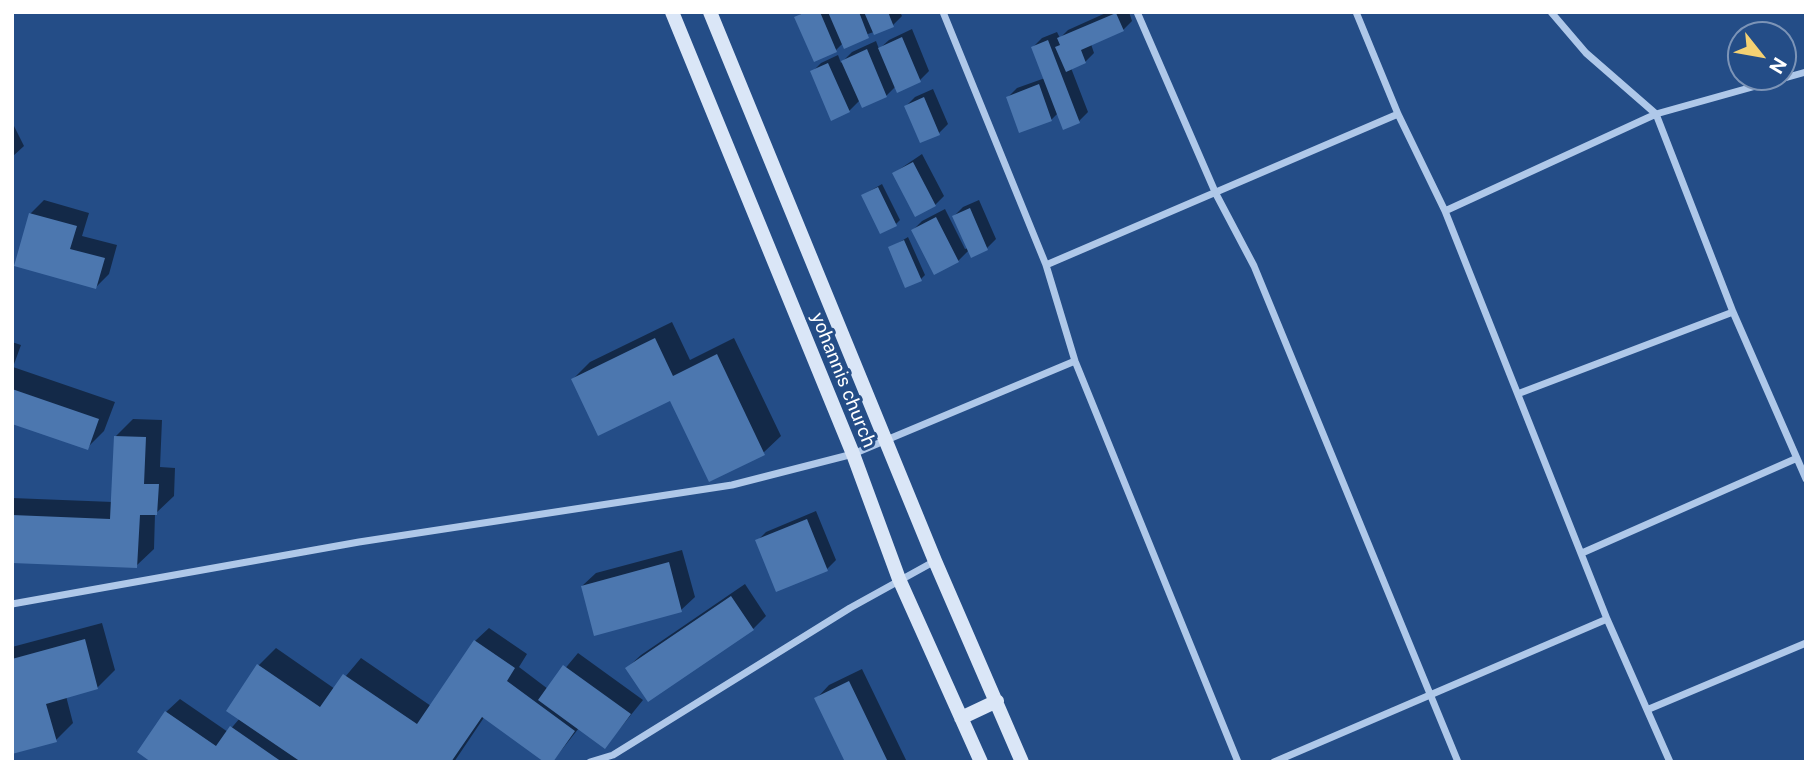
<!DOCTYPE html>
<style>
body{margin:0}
#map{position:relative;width:1818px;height:774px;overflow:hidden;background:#244d87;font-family:"Public Sans",sans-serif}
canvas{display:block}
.frame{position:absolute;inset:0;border:14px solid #fff;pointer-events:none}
.north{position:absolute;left:1727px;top:21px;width:70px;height:70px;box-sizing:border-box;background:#244d87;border:2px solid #7c94b7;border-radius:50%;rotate:121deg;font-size:19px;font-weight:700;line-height:28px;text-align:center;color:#fff}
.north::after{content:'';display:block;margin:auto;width:24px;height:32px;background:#f4d173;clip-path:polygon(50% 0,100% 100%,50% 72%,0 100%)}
</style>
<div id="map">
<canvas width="1818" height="774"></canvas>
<div class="frame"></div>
<div class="north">N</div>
</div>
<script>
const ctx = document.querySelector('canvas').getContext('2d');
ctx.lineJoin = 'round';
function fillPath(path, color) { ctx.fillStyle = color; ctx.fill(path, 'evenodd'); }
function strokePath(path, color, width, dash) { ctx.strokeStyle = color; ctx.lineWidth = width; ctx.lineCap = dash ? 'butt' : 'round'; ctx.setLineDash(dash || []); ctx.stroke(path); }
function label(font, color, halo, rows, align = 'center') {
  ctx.font = font + ' "Public Sans",sans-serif'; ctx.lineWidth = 6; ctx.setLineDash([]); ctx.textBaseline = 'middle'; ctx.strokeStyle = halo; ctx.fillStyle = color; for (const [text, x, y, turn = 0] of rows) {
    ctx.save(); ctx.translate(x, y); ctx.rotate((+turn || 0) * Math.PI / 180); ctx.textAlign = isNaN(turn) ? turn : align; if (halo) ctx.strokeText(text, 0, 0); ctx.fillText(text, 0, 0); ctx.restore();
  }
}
const shadow = new Path2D(`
 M 802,12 L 900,12 L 902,16 L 893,25 L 843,43 L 836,50 L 797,18 Z
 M 1108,12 L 1129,12 L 1132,21 L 1123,30 L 1091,44 L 1094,53 L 1085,62 L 1071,68 L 1088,112 L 1079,121 L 1058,113 L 1051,120 L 1008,97 L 1017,88 L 1045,78 L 1033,47 L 1042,38 L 1057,32 L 1060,38 L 1068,30 Z
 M 912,29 L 929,71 L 920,80 L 897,91 L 896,86 L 886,96 L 860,100 L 849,111 L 812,72 L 821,63 L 838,55 L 841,63 L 852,52 L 876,41 L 879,49 L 889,40 Z
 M 933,89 L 948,124 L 939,133 L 921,141 L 906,106 L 915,97 Z
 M 12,122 L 24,146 L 12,157 Z
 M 922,154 L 944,196 L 935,205 L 894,173 Z
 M 882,184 L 900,220 L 896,224 L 863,195 Z
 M 44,200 L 89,213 L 82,236 L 117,245 L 109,274 L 96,287 L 30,214 Z
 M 979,200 L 996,239 L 987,248 L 969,250 L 958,261 L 913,230 L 922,221 L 945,209 L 965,249 L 968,248 L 954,216 L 963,207 Z
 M 908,237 L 925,275 L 921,279 L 890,248 Z
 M 672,322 L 690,360 L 734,338 L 781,436 L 763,453 L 671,398 L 573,379 L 590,362 Z
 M 12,342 L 21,345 L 13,367 L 115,402 L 104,431 L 87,448 L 12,422 Z
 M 133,419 L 162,420 L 160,467 L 175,468 L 174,496 L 155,514 L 154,549 L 136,566 L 12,561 L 12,498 L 113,502 L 116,436 Z
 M 816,511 L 836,560 L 827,569 L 757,541 L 766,532 Z
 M 682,550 L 695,597 L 681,610 L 582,586 L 596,573 Z
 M 745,584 L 766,616 L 753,629 L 627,668 L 641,655 Z
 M 102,623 L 115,670 L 97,688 L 66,696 L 73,723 L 56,740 L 12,752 L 12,647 Z
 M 489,628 L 527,654 L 519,667 L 548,689 L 578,653 L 643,700 L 605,747 L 579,728 L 552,762 L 485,716 L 454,762 L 154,762 L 166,712 L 180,699 L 228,732 L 240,718 L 258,666 L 276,648 L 335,689 L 361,658 L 431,706 L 475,641 Z
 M 862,669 L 907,762 L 847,762 L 816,699 L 829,685 Z`);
const building = new Path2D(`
 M 806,12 L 820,12 L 837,52 L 814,62 L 794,17 Z
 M 828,12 L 859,12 L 869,38 L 844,49 Z
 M 864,12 L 888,12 L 894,27 L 874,35 Z
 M 1116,13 L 1124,31 L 1081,50 L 1086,63 L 1066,72 L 1055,47 L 1060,45 L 1057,38 Z
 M 902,37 L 921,82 L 897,93 L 878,48 Z
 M 1048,40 L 1080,123 L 1063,130 L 1031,47 Z
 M 867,49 L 887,97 L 862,108 L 841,61 Z
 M 828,63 L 850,112 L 831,121 L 810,71 Z
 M 1039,84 L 1052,121 L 1019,133 L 1006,97 Z
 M 924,97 L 940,135 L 920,143 L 904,106 Z
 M 913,162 L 936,206 L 915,217 L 892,173 Z
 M 878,187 L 897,226 L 880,234 L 861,195 Z
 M 970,208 L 988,250 L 971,258 L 952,216 Z
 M 29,213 L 77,226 L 70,249 L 105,258 L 96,289 L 14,266 Z
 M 936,217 L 959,262 L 934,275 L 911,230 Z
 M 904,240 L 922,281 L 905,288 L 888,247 Z
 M 655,338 L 673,376 L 717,354 L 765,455 L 709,482 L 670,401 L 598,436 L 571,379 Z
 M 12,389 L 99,419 L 88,450 L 12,424 Z
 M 114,436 L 146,437 L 144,484 L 159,484 L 157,515 L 140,515 L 137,568 L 12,563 L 12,515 L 110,519 Z
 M 807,519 L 828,571 L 776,592 L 755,540 Z
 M 669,562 L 682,612 L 594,636 L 581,586 Z
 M 731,596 L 754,630 L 648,702 L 625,668 Z
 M 85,639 L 98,689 L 46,704 L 57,742 L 12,754 L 12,659 Z
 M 474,640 L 515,668 L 507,681 L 575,731 L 553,762 L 544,762 L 482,717 L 451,762 L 301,762 L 226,711 L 257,664 L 320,707 L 343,674 L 417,724 Z
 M 563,665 L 631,714 L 605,749 L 538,700 Z
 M 849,681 L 888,762 L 845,762 L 814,698 Z
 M 165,711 L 216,746 L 230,726 L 282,762 L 151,762 L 137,752 Z`);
const street = new Path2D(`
 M 943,12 L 1046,265 L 1075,361 L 1238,762
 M 1137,12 L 1216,194 L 1254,266 L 1458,762
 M 1356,12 L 1398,114 L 1445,211 L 1607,619 L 1670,762
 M 1551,12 L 1586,53 L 1656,114 L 1733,312 L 1806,479
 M 1445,211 L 1656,114 L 1806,72
 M 1046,265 L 1398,114
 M 1520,393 L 1733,312
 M 1582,553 L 1795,459
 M 12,604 L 359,542 L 732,485 L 853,454 L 1075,361
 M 1649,709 L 1806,643
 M 590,762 L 613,755 L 850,608 L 935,561
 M 1274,762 L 1607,619`);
const secondary = new Path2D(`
 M 672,12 L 853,454 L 899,579 L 981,762
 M 710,12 L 935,561 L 1022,762
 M 961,718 L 997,701`);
const streetNames = [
 ["yohannis church",843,380,68]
];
fillPath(shadow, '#0007');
fillPath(building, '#4c77af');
strokePath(street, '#afc8e9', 7);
strokePath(secondary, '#dae6f7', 14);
label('19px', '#fff', '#244d87', streetNames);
</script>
